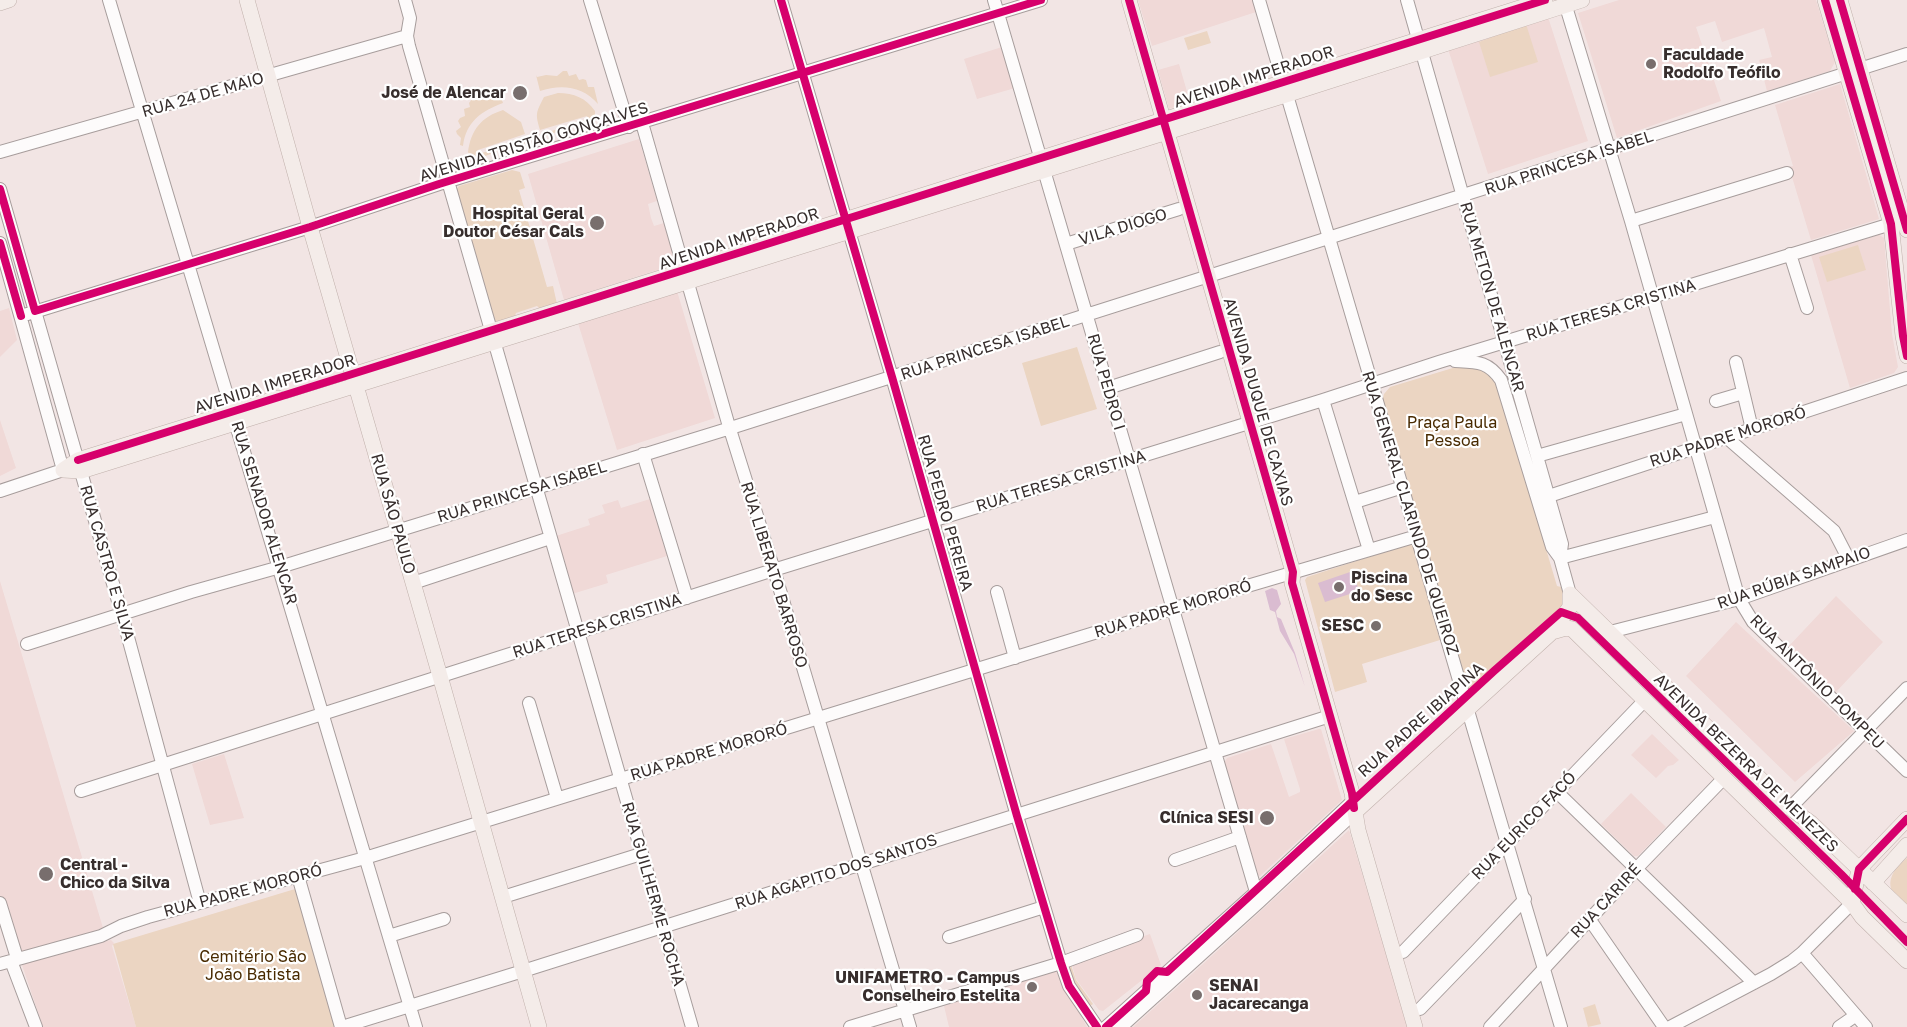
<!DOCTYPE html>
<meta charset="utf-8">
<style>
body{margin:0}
canvas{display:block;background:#f2e5e4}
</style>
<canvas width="1907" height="1027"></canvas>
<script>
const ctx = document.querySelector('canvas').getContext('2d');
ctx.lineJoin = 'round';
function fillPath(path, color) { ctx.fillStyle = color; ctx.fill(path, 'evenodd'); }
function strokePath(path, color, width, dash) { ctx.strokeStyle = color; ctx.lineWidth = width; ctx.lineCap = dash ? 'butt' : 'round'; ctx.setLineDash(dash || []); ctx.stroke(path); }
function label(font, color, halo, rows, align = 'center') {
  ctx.font = font + ' "Golos Text",sans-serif'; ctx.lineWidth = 4.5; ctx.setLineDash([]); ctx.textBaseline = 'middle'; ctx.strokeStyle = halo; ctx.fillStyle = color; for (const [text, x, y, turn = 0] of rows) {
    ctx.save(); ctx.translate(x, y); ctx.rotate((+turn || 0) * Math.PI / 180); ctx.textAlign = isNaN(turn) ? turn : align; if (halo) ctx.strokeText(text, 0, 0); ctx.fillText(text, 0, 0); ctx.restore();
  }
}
const built = new Path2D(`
 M 1138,0 L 1253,0 L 1256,12 L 1152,46 Z
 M 1619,0 L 1816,0 L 1835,62 L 1830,71 L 1767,91 L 1759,60 L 1772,57 L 1764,28 L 1722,42 L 1715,21 L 1696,27 L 1721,101 L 1617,138 L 1578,13 Z
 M 1548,17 L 1588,141 L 1488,174 L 1448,49 Z
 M 1002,47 L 1015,88 L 977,99 L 964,59 Z
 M 1179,64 L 1190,102 L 1169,109 L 1158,70 Z
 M 1840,84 L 1879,219 L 1811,240 L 1789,167 L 1793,166 L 1775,105 Z
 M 639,139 L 657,201 L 648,204 L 651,218 L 654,226 L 664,223 L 676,264 L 564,300 L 528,174 Z
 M 1878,234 L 1884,238 L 1892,334 L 1898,367 L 1894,373 L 1850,388 L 1811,255 Z
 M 677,291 L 715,418 L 617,450 L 578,323 Z
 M 9,308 L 17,340 L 0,357 L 0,311 Z
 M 0,420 L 16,468 L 0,476 Z
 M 650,499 L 667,556 L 606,575 L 608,583 L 572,594 L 556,536 L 590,525 L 588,519 L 605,513 L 602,505 L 618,500 L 621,508 Z
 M 0,581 L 103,928 L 100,930 L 103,942 L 111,940 L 114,943 L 112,946 L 136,1027 L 43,1027 L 0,900 Z
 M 1836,596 L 1883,642 L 1835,693 L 1788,647 Z
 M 1736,622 L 1854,731 L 1795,782 L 1686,676 Z
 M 1319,729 L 1321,729 L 1342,800 L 1260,876 L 1258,875 L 1224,763 L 1227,758 L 1271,744 L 1289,797 L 1300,792 L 1300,789 L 1284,739 Z
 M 1652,734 L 1679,760 L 1673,765 L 1668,766 L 1656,778 L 1631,755 Z
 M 224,754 L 244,818 L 210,825 L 192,764 Z
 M 1631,793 L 1666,827 L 1638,856 L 1634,856 L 1601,824 Z
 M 1349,830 L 1408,1027 L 1133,1027 L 1203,964 Z
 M 1150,934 L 1161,965 L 1103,1011 L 1099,1010 L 1076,979 L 1071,961 Z
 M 1054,968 L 1087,1027 L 949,1027 L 944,1006 Z`);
const green = new Path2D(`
 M 1526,24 L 1538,62 L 1490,77 L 1479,42 Z
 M 1207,31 L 1211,43 L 1188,50 L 1184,38 Z
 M 563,71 L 567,71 L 569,76 L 576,74 L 579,80 L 583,79 L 586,80 L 588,87 L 594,87 L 598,104 C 583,86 561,84 540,91 L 536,75 L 537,77 L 546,75 L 557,76 Z
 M 498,89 L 503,103 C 481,111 466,122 463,146 L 460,145 L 461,138 L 457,134 L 456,131 L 461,127 L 458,121 L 460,118 L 465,116 L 464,109 L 470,107 L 469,103 L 472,99 L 483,98 Z
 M 558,93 C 574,93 586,98 595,111 L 595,119 C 587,126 581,125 571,127 C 561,129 552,135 542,137 L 541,134 L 589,120 L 587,116 L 540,130 C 535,113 536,113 544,97 Z
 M 503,110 L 521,122 L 525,134 L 478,150 L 479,154 L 527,138 L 528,142 L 517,146 L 500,150 L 483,157 L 478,158 L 470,156 L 468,152 C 471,130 481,117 503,110 Z
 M 512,170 L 520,172 L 525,188 L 519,190 L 547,287 L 553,286 L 557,304 L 542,311 L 537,306 L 516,313 L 514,319 L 494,323 L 455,191 L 459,186 Z
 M 1858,245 L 1866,270 L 1827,282 L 1819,257 Z
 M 1077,347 L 1097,409 L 1041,426 L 1022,363 Z
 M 1466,364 L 1494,374 L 1557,586 L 1561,587 L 1563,594 L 1563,609 L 1471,690 L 1467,686 L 1382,402 L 1384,394 L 1390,387 Z
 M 1412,543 L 1440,640 L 1362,664 L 1367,682 L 1335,692 L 1305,580 L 1307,577 Z
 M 1907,858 L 1907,908 C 1903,904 1896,899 1893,893 C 1885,879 1897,866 1907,858 Z
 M 295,889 L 336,1027 L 136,1027 L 113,944 Z
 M 1070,962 L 1076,980 L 1093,1004 L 1089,1007 L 1074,985 L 1067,963 Z
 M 1595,1004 L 1601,1024 L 1588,1027 L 1583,1008 Z`);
const water = new Path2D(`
 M 1353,571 L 1359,591 L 1325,602 L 1318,583 Z
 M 1272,588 L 1277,590 L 1281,604 L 1276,611 L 1277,617 L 1281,619 L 1295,653 L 1305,687 L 1294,654 L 1280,631 L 1275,612 L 1270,610 L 1265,591 Z`);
const minor = new Path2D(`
 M 109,0 L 416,1027
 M 405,0 L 410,18 L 407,36 L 409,46 L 692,1027
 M 590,0 L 629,127
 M 781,0 L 892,377 L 1017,816 L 1061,963 L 1069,986 L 1097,1027
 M 994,0 L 1259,902
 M 1259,0 L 1561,1027
 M 1407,0 L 1562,544 L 1560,558 L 1570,594
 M 1564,0 L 1631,221 L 1739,599 L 1753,622 L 1907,771
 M 642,123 L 728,423 L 774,570 L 910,1027
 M 0,152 L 407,36
 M 0,189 L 122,615 L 200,903
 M 1631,221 L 1787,173
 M 0,243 L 63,470 L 0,491
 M 1066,244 L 1179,209
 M 1790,254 L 1807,308
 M 21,316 L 310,227 L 439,184 L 1041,0
 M 1455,361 C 1477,362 1488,361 1501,380 L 1552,547 L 1560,558
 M 1736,362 L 1752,429
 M 1108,388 L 1220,352
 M 1323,400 L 1369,550
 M 1716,401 L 1743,393
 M 1726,437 L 1834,531 L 1849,560
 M 643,454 L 687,598
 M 1537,456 L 1686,414
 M 1549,496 L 1907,378
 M 1355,502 L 1403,487
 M 1560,558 L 1715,517
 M 413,583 L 550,538
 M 997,592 L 1015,658
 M 1610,632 L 1739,599 L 1907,540
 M 27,644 L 191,592 L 280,567 L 737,426 L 1907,54
 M 529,703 L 557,798
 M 81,791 L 767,572 L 1323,400 L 1439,362 L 1891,224
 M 1557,792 L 1754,983
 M 1790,808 L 1907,688
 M 1175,860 L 1240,837
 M 298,876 L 341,1027
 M 503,897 L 641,854
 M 0,903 L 17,958
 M 1590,920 L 1664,1027
 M 389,936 L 444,919
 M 949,937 L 1044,907
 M 1403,952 L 1645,700
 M 1802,953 L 1866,1027
 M 11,961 L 36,1027
 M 0,964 L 101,936 L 121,926 L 148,917 L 365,858 L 1227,592 L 1417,536
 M 1420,1009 L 1476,951 L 1525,899
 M 342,1027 L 523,971 L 1330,716
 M 850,1027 L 1061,963 L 1137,935
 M 1106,1027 L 1256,892 L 1357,797
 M 1121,1027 L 1259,902 L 1355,812
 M 1490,1027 L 1637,868 L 1724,778
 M 1670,1027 L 1771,974 L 1792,961 L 1802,953 L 1852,903
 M 1839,1027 L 1855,1016`);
const major = new Path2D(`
 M 247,0 L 310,227 L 440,676 L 539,1027
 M 1129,0 L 1293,572 L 1292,583 L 1352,793 L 1358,830 L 1415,1027
 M 1825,0 L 1891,224 L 1903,336 L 1907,356
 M 1840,0 L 1907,230
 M 0,3 L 9,0
 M 359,373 C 754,248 1150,124 1545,0
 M 63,470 L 81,471 L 1295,92 L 1582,0
 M 63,470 L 78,460 L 278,398
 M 1570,594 L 1790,808 L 1811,823 L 1907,915
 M 1552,632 L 1566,628 L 1572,629 L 1852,903 L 1862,917 L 1907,961
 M 1355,812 L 1552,632 L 1570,607 L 1570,594
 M 1873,883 L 1907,845
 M 1852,903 L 1859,869 L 1907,819`);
const cycleway = new Path2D(`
 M 781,0 L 892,377 L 1017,816 L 1061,963 L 1069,986 L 1097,1027
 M 1129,0 L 1293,572 L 1292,583 L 1352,793 L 1354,808
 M 1825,0 L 1891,224 L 1903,336 L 1907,356
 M 1840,0 L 1907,230
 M 0,189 L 35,311 L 310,227 L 439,184 L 1041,0
 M 0,243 L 21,316
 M 78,460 L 1545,0
 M 1855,889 L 1859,869 L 1907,819
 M 1106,1027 L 1146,991 L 1147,981 L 1157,971 L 1167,972 L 1494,671 L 1561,612 L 1578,618 L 1841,874 L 1907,942`);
const markers = [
 [1651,64,6,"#786e6d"],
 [520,93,8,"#786e6d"],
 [597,223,8,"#786e6d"],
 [1339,587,6,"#786e6d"],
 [1376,626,6,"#786e6d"],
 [1267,818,8,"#786e6d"],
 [46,874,8,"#786e6d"],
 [1032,987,6,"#786e6d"],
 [1197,995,6,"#786e6d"]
];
const poiNames = [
 ["Faculdade",1663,55,"left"],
 ["Rodolfo Teófilo",1663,73,"left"],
 ["José de Alencar",506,93],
 ["Hospital Geral",584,214],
 ["Doutor César Cals",584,232],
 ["Piscina",1351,578,"left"],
 ["do Sesc",1351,596,"left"],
 ["SESC",1364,626],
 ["Clínica SESI",1254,818],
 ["Central -",60,865,"left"],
 ["Chico da Silva",60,883,"left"],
 ["UNIFAMETRO - Campus",1020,978],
 ["Conselheiro Estelita",1020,996],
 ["SENAI",1209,986,"left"],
 ["Jacarecanga",1209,1004,"left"]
];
const streetNames = [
 ["AVENIDA IMPERADOR",1254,77,-18],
 ["RUA 24 DE MAIO",203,95,-16],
 ["AVENIDA TRISTÃO GONÇALVES",534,142,-17],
 ["RUA PRINCESA ISABEL",1569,163,-18],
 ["VILA DIOGO",1123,227,-17],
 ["AVENIDA IMPERADOR",739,239,-18],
 ["RUA METON DE ALENCAR",1492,297,74],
 ["RUA TERESA CRISTINA",1611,310,-17],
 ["RUA PRINCESA ISABEL",985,348,-18],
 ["RUA PEDRO I",1106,382,74],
 ["AVENIDA IMPERADOR",275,384,-17],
 ["AVENIDA DUQUE DE CAXIAS",1258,402,74],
 ["RUA PADRE MORORÓ",1728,437,-18],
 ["RUA TERESA CRISTINA",1061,481,-17],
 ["RUA PRINCESA ISABEL",522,492,-17],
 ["RUA SENADOR ALENCAR",264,513,73],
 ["RUA PEDRO PEREIRA",945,513,74],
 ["RUA GENERAL CLARINDO DE QUEIROZ",1410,513,73],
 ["RUA SÃO PAULO",393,514,74],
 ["RUA CASTRO E SILVA",107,563,74],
 ["RUA LIBERATO BARROSO",774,575,73],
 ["RUA RÚBIA SAMPAIO",1794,578,-19],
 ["RUA PADRE MORORÓ",1173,609,-17],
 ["RUA TERESA CRISTINA",597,626,-18],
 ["RUA ANTÔNIO POMPEU",1817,682,45],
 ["RUA PADRE IBIAPINA",1421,720,-42],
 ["RUA PADRE MORORÓ",709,752,-17],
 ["AVENIDA BEZERRA DE MENEZES",1746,763,44],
 ["RUA EURICO FACÓ",1524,826,-46],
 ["RUA AGAPITO DOS SANTOS",836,872,-18],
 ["RUA PADRE MORORÓ",243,891,-15],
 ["RUA GUILHERME ROCHA",653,894,74],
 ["RUA CARIRÉ",1606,901,-47]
];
const parkNames = [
 ["Praça Paula",1452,423],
 ["Pessoa",1452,441],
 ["Cemitério São",253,957],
 ["João Batista",253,975]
];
fillPath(built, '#f0d9d7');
fillPath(green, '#ebd5c2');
fillPath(water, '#dabcd1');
strokePath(minor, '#a79d9c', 14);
strokePath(major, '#c1b1ac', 16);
strokePath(minor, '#fdfbfb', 12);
strokePath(major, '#f4ece9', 15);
strokePath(cycleway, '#d6006c', 8);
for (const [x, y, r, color] of markers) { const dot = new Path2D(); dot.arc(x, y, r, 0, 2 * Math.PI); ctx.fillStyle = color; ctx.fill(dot); strokePath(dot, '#fff', 2); }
label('bold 16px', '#372e2d', '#fff', poiNames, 'right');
label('16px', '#372e2d', '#fff', streetNames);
label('16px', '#482a00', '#fff', parkNames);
</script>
